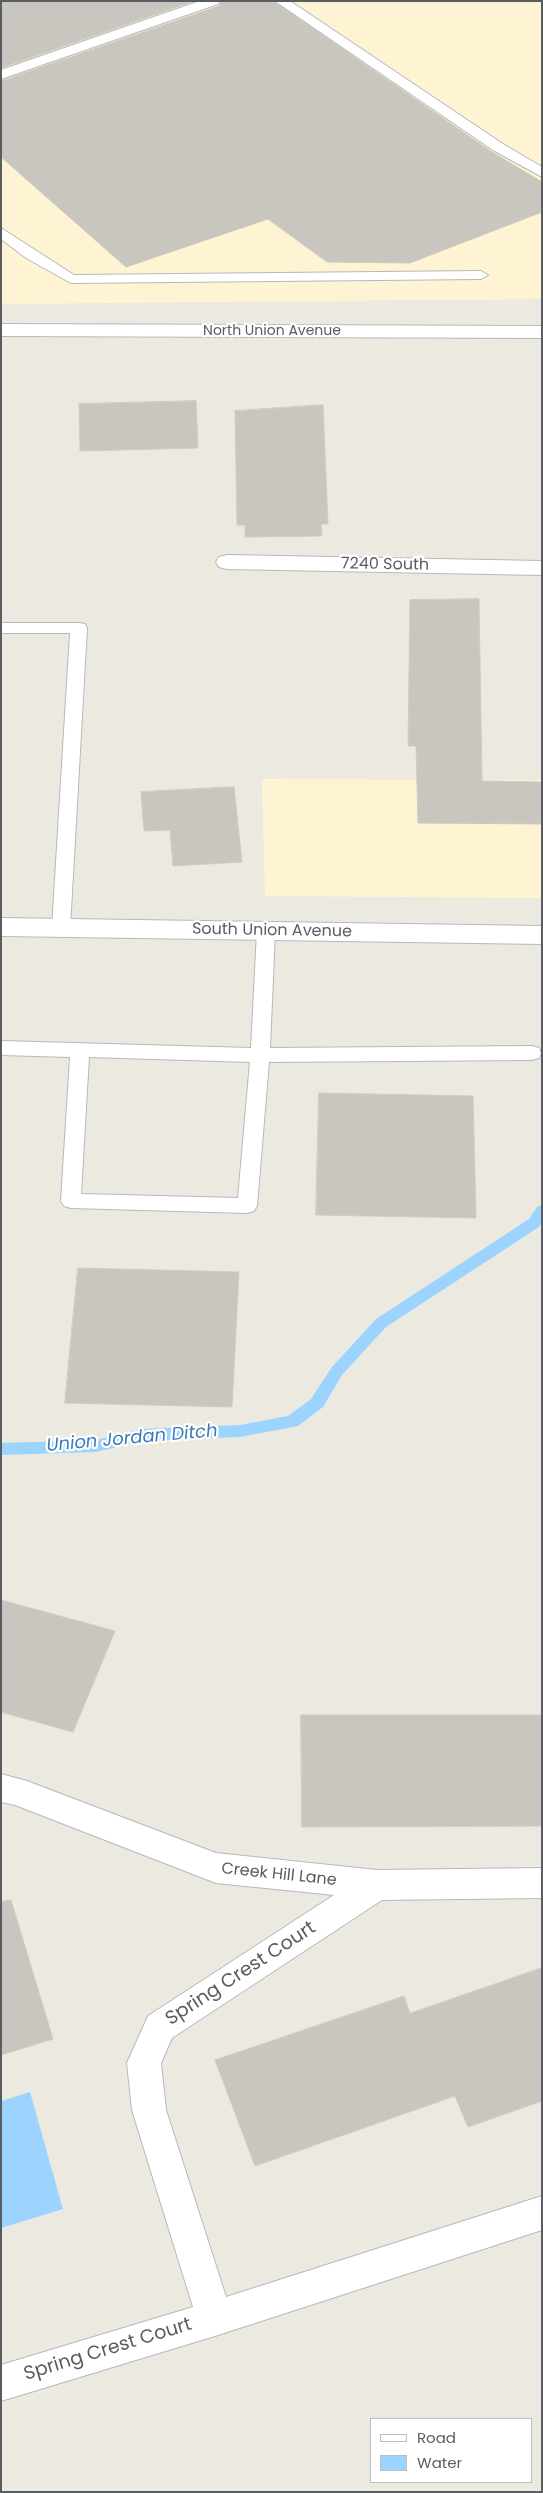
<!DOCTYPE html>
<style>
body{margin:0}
#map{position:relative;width:543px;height:2493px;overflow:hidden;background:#eceae0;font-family:Poppins,sans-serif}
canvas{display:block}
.frame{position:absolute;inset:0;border:2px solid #595d61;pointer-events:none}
.legend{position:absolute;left:370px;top:2418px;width:162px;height:65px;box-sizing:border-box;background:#fff;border:1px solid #bdbec0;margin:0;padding:6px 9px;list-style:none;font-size:15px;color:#595d61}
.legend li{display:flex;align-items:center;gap:10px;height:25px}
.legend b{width:25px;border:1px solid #bdbec0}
</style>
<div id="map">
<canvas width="543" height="2493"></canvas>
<div class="frame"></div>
<ul class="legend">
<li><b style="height:6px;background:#fff"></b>Road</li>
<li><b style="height:14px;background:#9dd4ff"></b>Water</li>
</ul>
</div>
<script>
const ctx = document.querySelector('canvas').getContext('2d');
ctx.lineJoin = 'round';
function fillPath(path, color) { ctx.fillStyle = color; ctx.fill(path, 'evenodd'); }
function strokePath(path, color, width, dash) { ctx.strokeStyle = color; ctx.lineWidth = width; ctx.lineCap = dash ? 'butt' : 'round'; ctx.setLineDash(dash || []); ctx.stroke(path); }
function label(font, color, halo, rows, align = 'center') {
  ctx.font = font + ' Poppins,sans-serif'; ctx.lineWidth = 4.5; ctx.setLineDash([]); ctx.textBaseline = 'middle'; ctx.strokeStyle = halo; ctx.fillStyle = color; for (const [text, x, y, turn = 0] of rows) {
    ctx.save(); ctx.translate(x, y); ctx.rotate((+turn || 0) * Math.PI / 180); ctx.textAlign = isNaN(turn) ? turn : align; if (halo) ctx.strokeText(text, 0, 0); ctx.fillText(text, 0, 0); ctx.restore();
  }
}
const commercial = new Path2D(`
 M 1,1 L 542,1 L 542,299 L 1,304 Z
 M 262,779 L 542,780 L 542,898 L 265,896 Z`);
const water = new Path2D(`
 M 30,2092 L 63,2209 L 1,2228 L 1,2101 Z`);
const stream = new Path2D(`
 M 542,1205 L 542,1223 L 539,1227 L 386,1327 L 342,1375 L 323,1407 L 298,1426 L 240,1437 L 142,1441 L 96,1452 L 1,1455 L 1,1443 L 96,1440 L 142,1429 L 240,1425 L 288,1416 L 311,1399 L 332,1367 L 376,1319 L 529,1219 L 537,1207 Z`);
const building = new Path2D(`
 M 1,1 L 194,1 L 1,68 Z
 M 221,1 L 273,1 L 492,152 L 542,182 L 542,212 L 410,263 L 327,262 L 268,219 L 126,267 L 1,157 L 1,81 L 219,6 Z
 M 196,401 L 198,448 L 80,451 L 79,404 Z
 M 323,405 L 328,524 L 321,524 L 322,536 L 245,537 L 245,525 L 237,525 L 235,411 Z
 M 479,599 L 482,781 L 542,782 L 542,824 L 418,823 L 416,746 L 408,746 L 410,600 Z
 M 234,787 L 242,862 L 173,866 L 170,830 L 144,831 L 141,792 Z
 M 319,1093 L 473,1096 L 476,1218 L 316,1215 Z
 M 78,1268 L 239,1272 L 232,1407 L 65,1403 Z
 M 1,1600 L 115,1631 L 73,1732 L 1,1712 Z
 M 301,1715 L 542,1715 L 542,1826 L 302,1827 Z
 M 11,1900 L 53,2039 L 1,2055 L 1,1902 Z
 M 542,1968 L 542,2101 L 468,2127 L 455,2096 L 255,2166 L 215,2060 L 404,1996 L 410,2013 Z`);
const service = new Path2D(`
 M 200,1 L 219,1 L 218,4 L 1,79 L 1,70 Z
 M 275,1 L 290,1 L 503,144 L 542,167 L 542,177 L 493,150 Z
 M 1,228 L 74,275 L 481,271 L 488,275 L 481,279 L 71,283 L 26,258 L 1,239 Z
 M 1,623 L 79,623 L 85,624 L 87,628 L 70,928 L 67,932 L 61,934 L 55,932 L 52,928 L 70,633 L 1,633 Z
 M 266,925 L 272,927 L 275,931 L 270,1048 L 532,1046 L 539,1048 L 541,1053 L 539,1058 L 532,1060 L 269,1062 L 257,1206 L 254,1211 L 247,1213 L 71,1208 L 64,1206 L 61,1201 L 70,1057 L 1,1055 L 1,1041 L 251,1048 L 257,931 L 260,927 ZM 89,1057 L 250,1062 L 238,1198 L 81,1194 Z`);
const minor = new Path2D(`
 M 1,324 L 542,326 L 542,338 L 1,336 Z
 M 227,555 L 542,561 L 542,575 L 227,569 L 219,567 L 216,562 L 219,557 Z
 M 1,1774 L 27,1781 L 216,1853 L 377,1870 L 542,1868 L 542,1898 L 382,1900 L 172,2038 L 161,2063 L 166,2110 L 226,2297 L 542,2196 L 542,2230 L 215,2336 L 1,2401 L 1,2365 L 193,2307 L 132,2110 L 127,2063 L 148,2016 L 334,1895 L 216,1883 L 15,1805 L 1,1802 Z`);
const tertiary = new Path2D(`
 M 1,918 L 542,926 L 542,944 L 1,936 Z`);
const farStreetnames = [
 ["North Union Avenue",272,331]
];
const streetNames = [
 ["7240 South",385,565,1],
 ["South Union Avenue",272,931,1],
 ["Creek Hill Lane",279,1875,6]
];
const waterNames = [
 ["Union Jordan Ditch",132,1439,-5]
];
const nearStreetnames = [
 ["Spring Crest Court",241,1974,-33],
 ["Spring Crest Court",108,2350,-17]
];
fillPath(commercial, '#fef4d4');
fillPath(water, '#9dd4ff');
fillPath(stream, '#9dd4ff');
fillPath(building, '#c9c6bf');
strokePath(building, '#d1cbbf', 1);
strokePath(service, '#b6b8bd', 2);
strokePath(minor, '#b6b8bd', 2);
strokePath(tertiary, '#b6b8bd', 2);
fillPath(service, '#fff');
fillPath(minor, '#fff');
fillPath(tertiary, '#fff');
label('14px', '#595d61', '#fff', farStreetnames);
label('16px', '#595d61', '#fff', streetNames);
label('italic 18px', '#3e79b9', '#fff', waterNames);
label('19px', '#595d61', '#fff', nearStreetnames);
</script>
